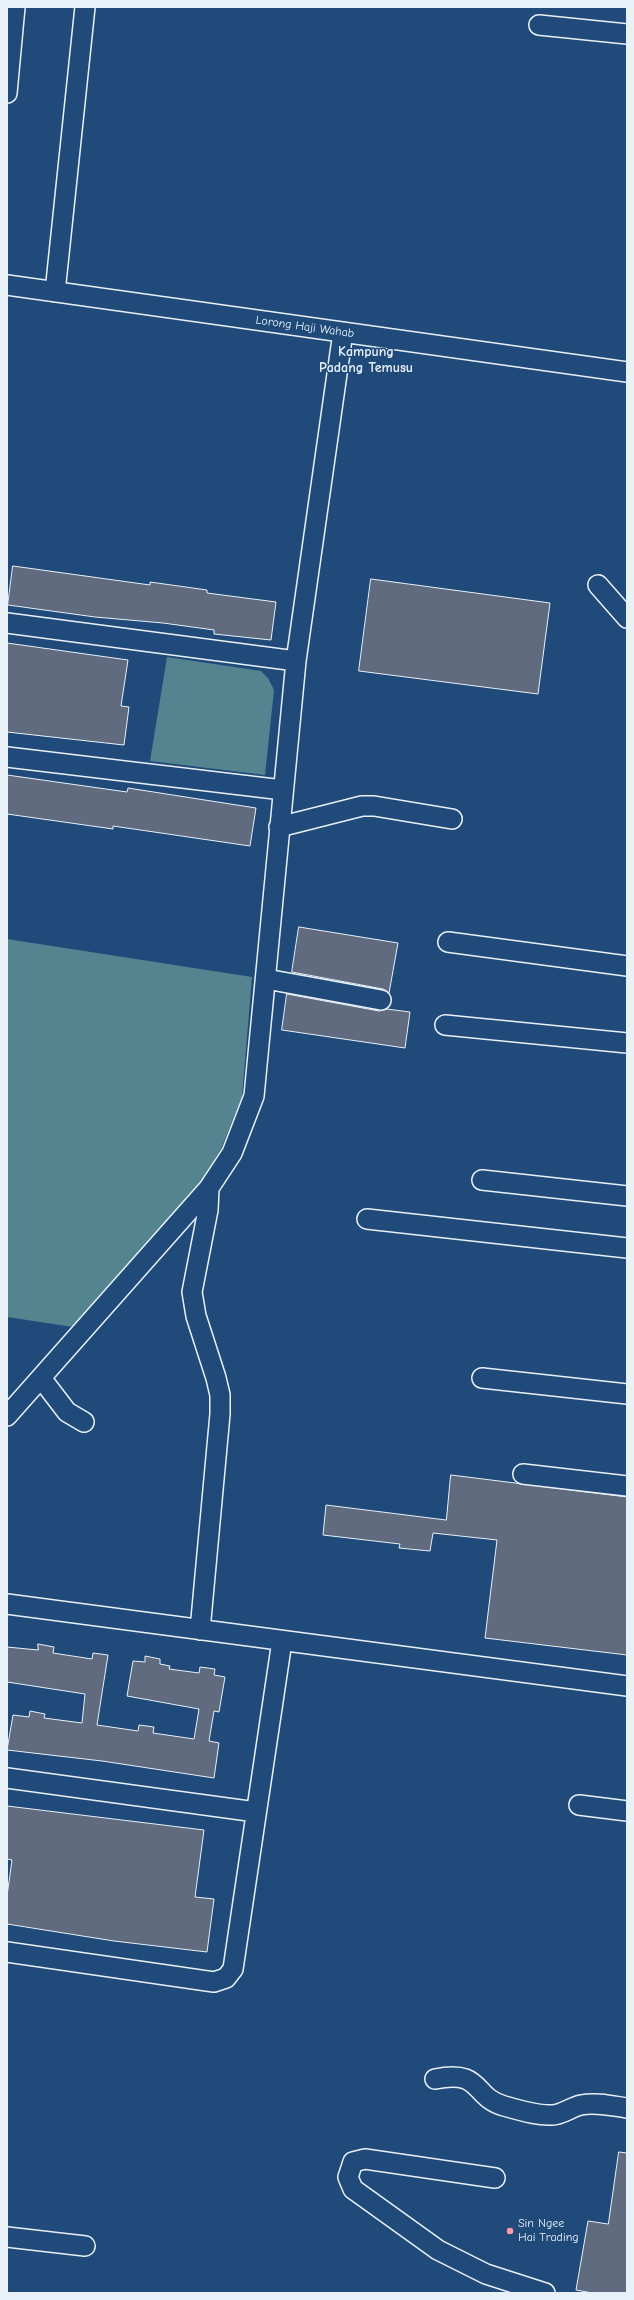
<!DOCTYPE html>
<style>
body{margin:0}
#map{position:relative;width:634px;height:2300px;overflow:hidden;background:#1f4a7a;font-family:"Comic Neue",sans-serif}
canvas{display:block}
.frame{position:absolute;inset:0;border:8px solid #e8f1f8;pointer-events:none}
</style>
<div id="map">
<canvas width="634" height="2300"></canvas>
<div class="frame"></div>
</div>
<script>
const ctx = document.querySelector('canvas').getContext('2d');
ctx.lineJoin = 'round';
function fillPath(path, color) { ctx.fillStyle = color; ctx.fill(path, 'evenodd'); }
function strokePath(path, color, width, dash) { ctx.strokeStyle = color; ctx.lineWidth = width; ctx.lineCap = dash ? 'butt' : 'round'; ctx.setLineDash(dash || []); ctx.stroke(path); }
function label(font, color, halo, rows, align = 'center') {
  ctx.font = font + ' "Comic Neue",sans-serif'; ctx.lineWidth = 3; ctx.setLineDash([]); ctx.textBaseline = 'middle'; ctx.strokeStyle = halo; ctx.fillStyle = color; for (const [text, x, y, turn = 0] of rows) {
    ctx.save(); ctx.translate(x, y); ctx.rotate((+turn || 0) * Math.PI / 180); ctx.textAlign = isNaN(turn) ? turn : align; if (halo) ctx.strokeText(text, 0, 0); ctx.fillText(text, 0, 0); ctx.restore();
  }
}
const green = new Path2D(`
 M 167,657 L 261,671 L 268,678 L 274,690 L 265,775 L 150,761 Z
 M 7,939 L 252,977 L 242,1097 L 221,1149 L 199,1185 L 73,1327 L 7,1317 Z`);
const building = new Path2D(`
 M 13,566 L 150,585 L 150,582 L 207,590 L 207,593 L 276,602 L 271,640 L 214,634 L 214,630 L 163,623 L 95,617 L 8,605 Z
 M 371,579 L 550,603 L 538,694 L 359,671 Z
 M 7,643 L 128,660 L 121,706 L 129,707 L 124,745 L 7,732 Z
 M 7,775 L 127,792 L 128,788 L 256,808 L 250,846 L 113,826 L 113,829 L 7,814 Z
 M 299,927 L 398,943 L 389,993 L 383,989 L 292,972 Z
 M 287,994 L 379,1011 L 387,1009 L 410,1012 L 405,1048 L 282,1030 Z
 M 451,1475 L 627,1497 L 627,1655 L 485,1638 L 497,1540 L 433,1533 L 430,1551 L 399,1548 L 400,1544 L 323,1535 L 326,1505 L 446,1520 Z
 M 38,1644 L 54,1647 L 53,1653 L 92,1659 L 93,1653 L 108,1655 L 97,1725 L 138,1731 L 139,1725 L 154,1727 L 153,1733 L 194,1739 L 199,1709 L 127,1696 L 133,1661 L 145,1662 L 145,1656 L 160,1659 L 160,1664 L 170,1666 L 169,1669 L 199,1673 L 200,1667 L 215,1669 L 214,1675 L 225,1677 L 219,1712 L 214,1711 L 209,1741 L 219,1743 L 214,1778 L 102,1761 L 7,1750 L 13,1715 L 29,1717 L 30,1711 L 45,1714 L 44,1718 L 82,1723 L 85,1694 L 7,1682 L 7,1647 L 38,1650 Z
 M 7,1806 L 204,1830 L 195,1897 L 214,1899 L 207,1952 L 114,1941 L 7,1924 L 7,1896 L 12,1860 L 7,1859 Z
 M 619,2152 L 627,2153 L 627,2293 L 592,2293 L 576,2290 L 588,2221 L 608,2224 Z`);
const minor = new Path2D(`
 M 539,25 L 627,34
 M 7,93 L 15,7
 M 7,285 L 627,372
 M 55,292 L 85,7
 M 598,585 L 627,618
 M 7,623 L 296,661
 M 7,757 L 283,790
 M 279,827 L 362,806 L 374,806 L 452,819
 M 448,942 L 627,966
 M 266,979 L 381,1000
 M 445,1025 L 627,1043
 M 482,1180 L 627,1196
 M 367,1219 L 627,1248
 M 41,1378 L 67,1412 L 84,1422
 M 482,1378 L 627,1394
 M 7,1416 L 209,1188 L 232,1153 L 254,1096 L 296,661 L 343,332
 M 523,1474 L 627,1486
 M 7,1604 L 627,1686
 M 200,1630 L 220,1414 L 220,1395 L 216,1378 L 196,1316 L 192,1292 L 208,1210 L 209,1188
 M 7,1778 L 256,1812
 M 579,1805 L 627,1811
 M 7,1952 L 214,1982 L 226,1978 L 233,1969 L 282,1641
 M 435,2079 C 483,2069 472,2097 504,2106 C 519,2110 537,2116 552,2115 C 562,2115 571,2107 581,2105 C 596,2102 613,2106 627,2108
 M 495,2178 L 365,2159 L 353,2162 L 348,2177 L 353,2189 L 438,2250 L 486,2274 L 545,2293
 M 7,2237 L 85,2246`);
const markers = [
 [510,2231,4,"#ff9aa2"]
];
const streetNames = [
 ["Lorong Haji Wahab",305,327,8]
];
const poiNames = [
 ["Sin Ngee",518,2224],
 ["Hai Trading",518,2238]
];
const quarterNames = [
 ["Kampung",366,352],
 ["Padang Temusu",366,368]
];
fillPath(green, '#53848f');
fillPath(building, '#606b80');
strokePath(building, '#e8f1f8', 1);
strokePath(minor, '#e8f1f8', 22);
strokePath(minor, '#1f4a7a', 19);
for (const [x, y, r, color] of markers) { const dot = new Path2D(); dot.arc(x, y, r, 0, 2 * Math.PI); ctx.fillStyle = color; ctx.fill(dot); strokePath(dot, '#1f4a7a', 1.5); }
label('12px', '#e8f1f8', '#1f4a7a', streetNames);
label('12px', '#e8f1f8', '#1f4a7a', poiNames, 'left');
label('bold 14px', '#e8f1f8', '#1f4a7a', quarterNames);
</script>
